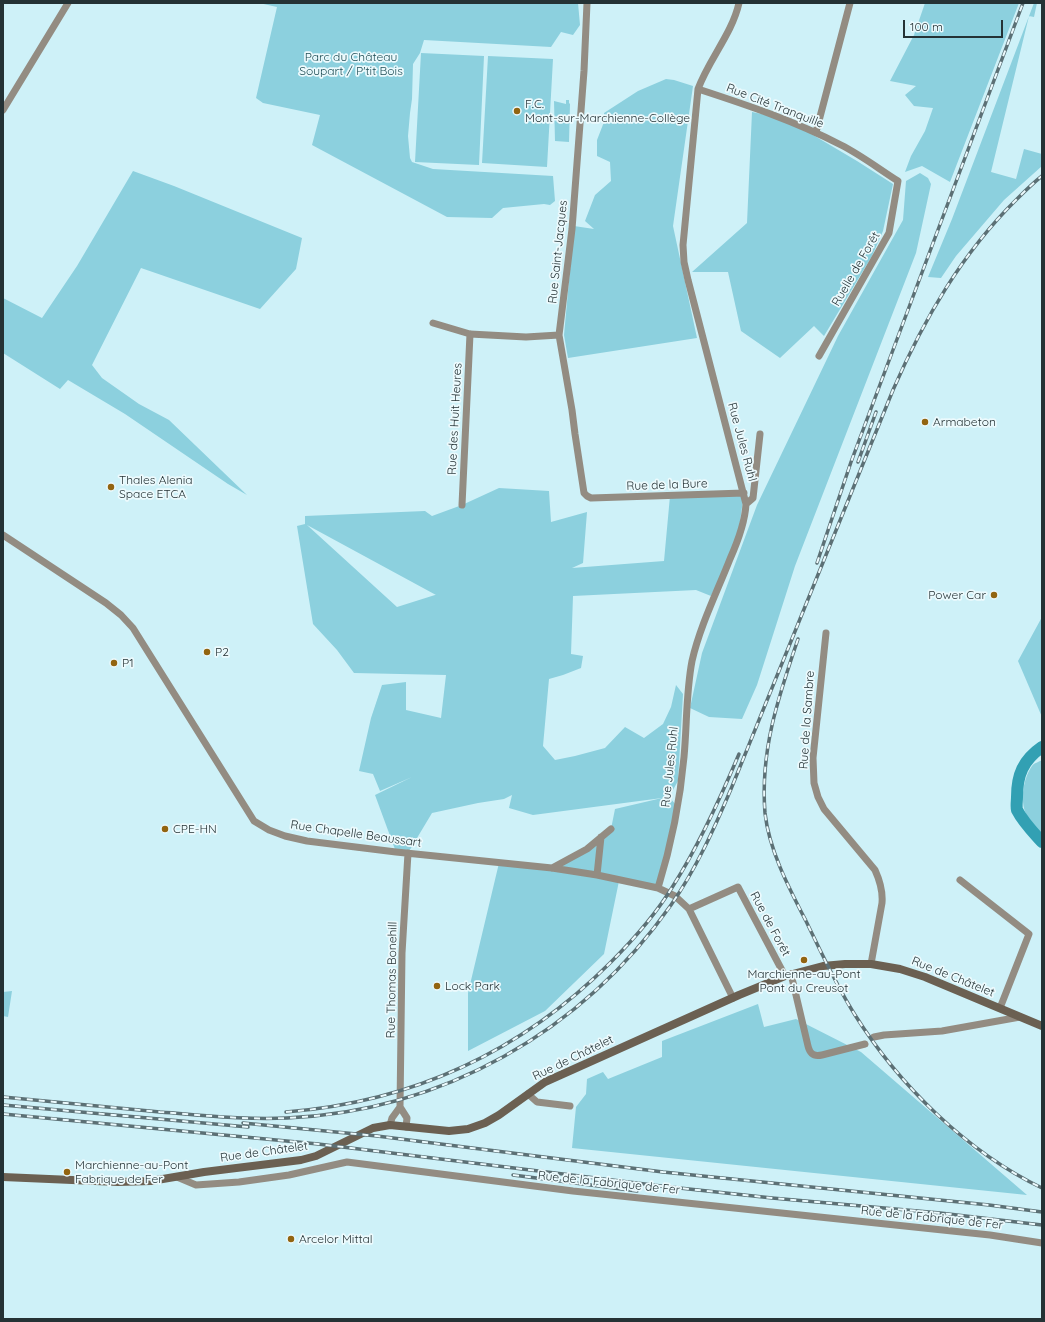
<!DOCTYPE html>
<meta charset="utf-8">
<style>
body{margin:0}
#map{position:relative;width:1045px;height:1322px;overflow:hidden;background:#cef1f8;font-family:Quicksand,sans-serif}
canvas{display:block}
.frame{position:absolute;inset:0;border:4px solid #243235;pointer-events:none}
.scale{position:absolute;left:903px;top:20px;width:100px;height:18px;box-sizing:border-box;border:2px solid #243235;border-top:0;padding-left:5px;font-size:12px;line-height:14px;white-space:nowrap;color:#243235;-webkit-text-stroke:3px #ecfafd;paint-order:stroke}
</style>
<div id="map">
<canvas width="1045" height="1322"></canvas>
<div class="frame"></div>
<div class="scale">100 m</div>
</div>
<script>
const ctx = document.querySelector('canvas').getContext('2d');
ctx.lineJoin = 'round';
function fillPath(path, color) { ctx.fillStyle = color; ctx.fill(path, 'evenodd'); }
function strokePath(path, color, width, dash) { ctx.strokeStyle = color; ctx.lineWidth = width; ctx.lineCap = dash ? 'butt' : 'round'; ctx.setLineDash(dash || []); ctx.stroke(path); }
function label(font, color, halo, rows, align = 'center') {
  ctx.font = font + ' Quicksand,sans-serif'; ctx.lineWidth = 3.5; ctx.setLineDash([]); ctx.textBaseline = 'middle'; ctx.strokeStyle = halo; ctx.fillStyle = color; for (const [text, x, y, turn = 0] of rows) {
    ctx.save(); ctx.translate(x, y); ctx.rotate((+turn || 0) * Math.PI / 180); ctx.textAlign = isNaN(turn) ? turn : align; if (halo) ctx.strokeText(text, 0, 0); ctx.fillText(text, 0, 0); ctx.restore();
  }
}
const green = new Path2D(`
 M 259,3 L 578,3 L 580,25 L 573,35 L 561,32 L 551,47 L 424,40 L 420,53 L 413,64 L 412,99 L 410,113 L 408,136 L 410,158 L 412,162 L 433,169 L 553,176 L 555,201 L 550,205 L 544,204 L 503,208 L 492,218 L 447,217 L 312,145 L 320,115 L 263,103 L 256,98 L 277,7 Z
 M 925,3 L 1019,3 L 950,182 L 922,166 L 905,172 L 911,156 L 925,131 L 933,108 L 914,106 L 905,95 L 916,86 L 890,81 L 914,35 Z
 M 1034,3 L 1037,3 L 1034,17 L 1029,16 L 991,172 L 1016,179 L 1024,149 L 1042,154 L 1042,166 L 1004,200 L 956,256 L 941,278 L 928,277 L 952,219 Z
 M 421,53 L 484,56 L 479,165 L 415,162 Z
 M 488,56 L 553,59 L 547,167 L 482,163 Z
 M 666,79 L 674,80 L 693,86 L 673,226 L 697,338 L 568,358 L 564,335 L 574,226 L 594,229 L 585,221 L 595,195 L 611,181 L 610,162 L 597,156 L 597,140 L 604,122 L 604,113 L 638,91 Z
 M 566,100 L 569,100 L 569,103 L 570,104 L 569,142 L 555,141 L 554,101 L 566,104 Z
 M 752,112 L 786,119 L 857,161 L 893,184 L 883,231 L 872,256 L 824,336 L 814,326 L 780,358 L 741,331 L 728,272 L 692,272 L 747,223 Z
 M 133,171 L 174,186 L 302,238 L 296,269 L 260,309 L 141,268 L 92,365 L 102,378 L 139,404 L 169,420 L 247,495 L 228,484 L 125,414 L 68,380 L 60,389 L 3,353 L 3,298 L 42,318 L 77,266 Z
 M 920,173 L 928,178 L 931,184 L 916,253 L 795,566 L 757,685 L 742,719 L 709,717 L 690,708 L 702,653 L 757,505 L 838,336 L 903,220 L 906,181 Z
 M 499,488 L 549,491 L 551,522 L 587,512 L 583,563 L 572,568 L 664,561 L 670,496 L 744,493 L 737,543 L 711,596 L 696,590 L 573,596 L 571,654 L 583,656 L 581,668 L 563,675 L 549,679 L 543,746 L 555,760 L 575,756 L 605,748 L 625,727 L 644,738 L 663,724 L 671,707 L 676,685 L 683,694 L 678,781 L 669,797 L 678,807 L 658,888 L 619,881 L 604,954 L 545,1011 L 468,1051 L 468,993 L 499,863 L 555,869 L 611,829 L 615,809 L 662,798 L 533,815 L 509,808 L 512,795 L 504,799 L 478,803 L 432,813 L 408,853 L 396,852 L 375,795 L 412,777 L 380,791 L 373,774 L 359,771 L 371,718 L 382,685 L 406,682 L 406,710 L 441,718 L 446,675 L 354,673 L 337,650 L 313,624 L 297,526 L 305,524 L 305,516 L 425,511 L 432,516 L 462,505 ZM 307,525 L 436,595 L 435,595 L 397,607 Z
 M 1042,617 L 1042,717 L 1018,661 Z
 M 1042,760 L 1042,834 C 1037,829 1030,821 1026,814 C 1020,800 1023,779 1032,766 C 1034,763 1039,762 1042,760 Z
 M 12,991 L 8,1017 L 3,1016 L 3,992 Z
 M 758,1004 L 764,1027 L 796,1019 L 861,1052 L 1027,1195 L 572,1148 L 576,1107 L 586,1094 L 587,1079 L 603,1072 L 608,1079 L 662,1057 L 662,1041 Z`);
const river = new Path2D(`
 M 1042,747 C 1023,760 1017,775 1017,797 C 1017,801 1016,806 1017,810 C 1023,822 1033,832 1042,842`);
const minor = new Path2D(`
 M 587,3 L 584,71 L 572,229 L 559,335 L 572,410 L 575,434 L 584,493 L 587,496 L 591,498 L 744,493
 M 698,89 C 747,105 795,121 841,145 C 861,155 879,169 898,181 L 889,233 L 819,356
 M 3,110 L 68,3
 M 816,132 L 850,3
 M 433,323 L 470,334 L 526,337 L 559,335
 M 746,504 L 753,498 L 760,434
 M 462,505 L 470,334
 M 3,535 L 106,603 L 121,615 L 133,628 L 254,821 L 269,830 L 285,836 L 307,841 L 396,852 L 552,868 L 597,875 L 658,888 L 675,896 L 689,909 L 733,998
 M 826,633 L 813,758 L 814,783 L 818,797 L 824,809 L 875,870 C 880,881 883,891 882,903 L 871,964
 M 552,868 L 587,849 L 611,829
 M 597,875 L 601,837
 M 960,880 L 1029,934 L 1000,1008
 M 658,888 C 671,846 680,802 684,757 C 687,725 686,692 692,661 C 700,626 717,592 730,559 C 738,541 745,523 746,504 L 688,280 L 684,262 L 683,245 L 698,89 C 709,59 732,34 739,3
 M 689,909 L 738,887 L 785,976
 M 791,974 L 808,1046 C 810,1054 814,1057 822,1055 L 865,1044
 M 874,1037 L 884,1035 L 942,1031 L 1020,1017
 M 528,1094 L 537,1102 L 570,1106
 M 390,1125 L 392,1118 L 400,1107
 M 406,1127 L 407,1118 L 400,1107 L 402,953 L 408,853
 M 177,1177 L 196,1185 L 239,1182 L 289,1175 L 347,1162 L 573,1191 L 990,1235 L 1042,1243`);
const secondary = new Path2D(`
 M 3,1177 L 118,1182 L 151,1181 L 204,1172 L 301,1160 L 316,1156 L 373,1128 L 390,1125 L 449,1131 L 468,1129 L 485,1123 L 499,1115 L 545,1082 L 739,995 L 785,976 L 823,966 L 845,964 L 871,964 L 900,969 L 925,977 L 1042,1026`);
const rail = new Path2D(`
 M 858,462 L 876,412
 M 817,563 L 851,462 L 1023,3
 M 798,639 C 778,698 760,751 765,813 C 769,850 789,888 806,921 C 821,952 836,985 855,1015 C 899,1085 967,1152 1042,1188
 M 3,1097 C 55,1102 108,1107 160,1112 C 202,1115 244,1120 287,1118 C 442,1111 582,1032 671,905 C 696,869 714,829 731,789 L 893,390 C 924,319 962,253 1017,199 C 1025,191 1033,183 1042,176
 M 3,1105 L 248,1127
 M 286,1112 C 413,1102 521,1052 611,962 C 634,939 656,914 673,886 C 699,845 720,799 739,754
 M 3,1114 L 318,1144 L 661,1186 L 772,1198 L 940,1213 L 1042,1225
 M 243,1123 L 377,1136 L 663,1172 L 989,1205 L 1042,1212
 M 513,1175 L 637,1191`);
const markers = [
 [517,111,4,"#926410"],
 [925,422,4,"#926410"],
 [111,487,4,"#926410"],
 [994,595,4,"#926410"],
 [207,652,4,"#926410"],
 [114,663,4,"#926410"],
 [165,829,4,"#926410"],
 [804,960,4,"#926410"],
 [437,986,4,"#926410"],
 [67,1172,4,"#926410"],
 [291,1239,4,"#926410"]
];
const parkNames = [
 ["Parc du Château",351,57],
 ["Soupart / P'tit Bois",351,71]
];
const poiNames = [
 ["F.C.",525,104],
 ["Mont-sur-Marchienne-Collège",525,118],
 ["Armabeton",933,422],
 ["Thales Alenia",119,480],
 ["Space ETCA",119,494],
 ["Power Car",986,595,"right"],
 ["P2",215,652],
 ["P1",122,663],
 ["CPE-HN",173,829],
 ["Marchienne-au-Pont",804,974,"center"],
 ["Pont du Creusot",804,988,"center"],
 ["Lock Park",445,986],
 ["Marchienne-au-Pont",75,1165],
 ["Fabrique de Fer",75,1179],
 ["Arcelor Mittal",299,1239]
];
const streetNames = [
 ["Rue Cité Tranquille",775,106,21],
 ["Rue Saint-Jacques",558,252,-84],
 ["Ruelle de Forêt",856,269,-60],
 ["Rue des Huit Heures",455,419,-87],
 ["Rue Jules Ruhl",742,442,75],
 ["Rue de la Bure",667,485,-2],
 ["Rue de la Sambre",807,720,-86],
 ["Rue Jules Ruhl",670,767,-84],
 ["Rue Chapelle Beaussart",356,834,8],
 ["Rue de Forêt",770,924,62],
 ["Rue de Châtelet",953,977,22],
 ["Rue Thomas Bonehill",392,980,-89],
 ["Rue de Châtelet",573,1058,-26],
 ["Rue de Châtelet",264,1152,-8],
 ["Rue de la Fabrique de Fer",609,1183,6],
 ["Rue de la Fabrique de Fer",932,1218,6]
];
fillPath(green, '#8cd0de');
strokePath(river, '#32a0b3', 12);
strokePath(minor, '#938c82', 7);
strokePath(secondary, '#6b6052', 8);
strokePath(rail, '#5c7075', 3.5);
strokePath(rail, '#ecfafd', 2, [6]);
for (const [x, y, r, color] of markers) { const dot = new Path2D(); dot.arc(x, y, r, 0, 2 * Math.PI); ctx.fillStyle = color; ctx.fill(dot); strokePath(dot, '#ecfafd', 1.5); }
label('12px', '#1d4c54', '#ecfafd', parkNames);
label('12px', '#243235', '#ecfafd', poiNames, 'left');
label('12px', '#243235', '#ecfafd', streetNames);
</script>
